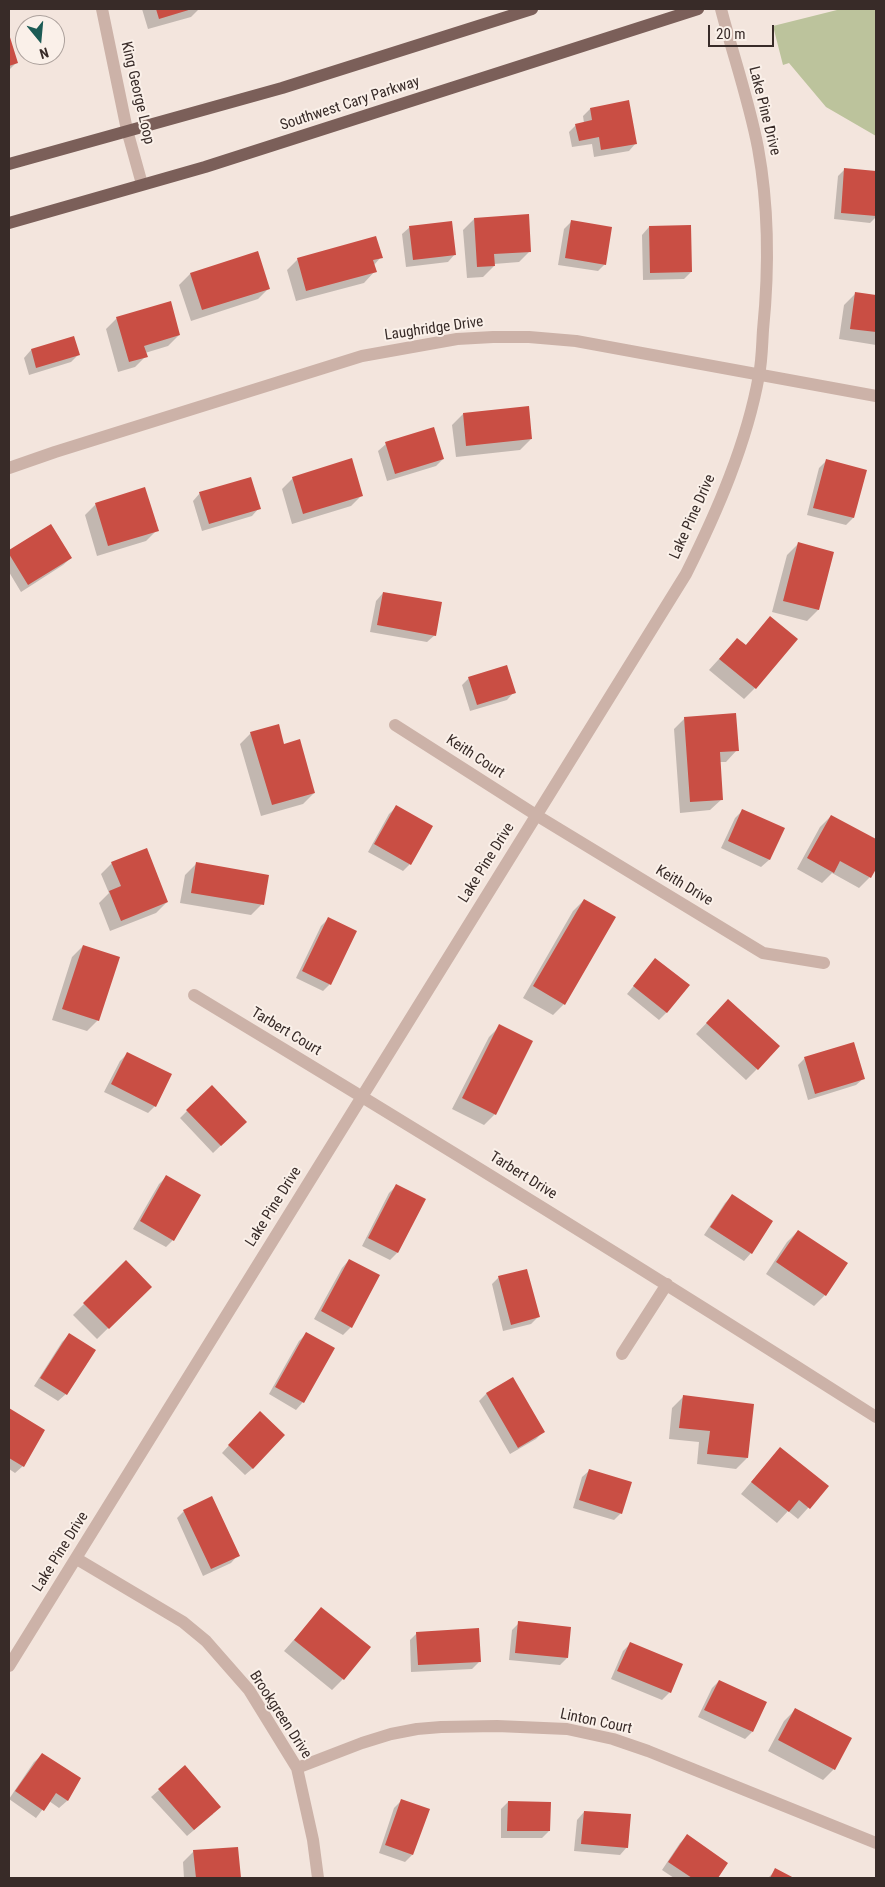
<!DOCTYPE html>
<style>
body{margin:0}
#map{position:relative;width:885px;height:1887px;overflow:hidden;background:#f3e5dd;font-family:"Roboto Condensed",sans-serif}
canvas{display:block}
.frame{position:absolute;inset:0;border:10px solid #382b28;pointer-events:none}
.north{position:absolute;left:15px;top:15px;width:50px;height:50px;box-sizing:border-box;background:#faf0e9;border:1px solid #aca19c;border-radius:50%;rotate:163deg;font-size:14px;font-weight:700;line-height:20px;text-align:center;color:#382b28}
.north::after{content:'';display:block;margin:auto;width:18px;height:22px;background:#1c5b55;clip-path:polygon(50% 0,100% 100%,50% 72%,0 100%)}
.scale{position:absolute;left:708px;top:25px;width:66px;height:22px;box-sizing:border-box;border:2px solid #382b28;border-top:0;padding-left:6px;font-size:15px;line-height:18px;white-space:nowrap;color:#382b28;-webkit-text-stroke:4px #faf0e9;paint-order:stroke}
</style>
<div id="map">
<canvas width="885" height="1887"></canvas>
<div class="frame"></div>
<div class="north">N</div>
<div class="scale">20 m</div>
</div>
<script>
const ctx = document.querySelector('canvas').getContext('2d');
ctx.lineJoin = 'round';
function fillPath(path, color) { ctx.fillStyle = color; ctx.fill(path, 'evenodd'); }
function strokePath(path, color, width, dash) { ctx.strokeStyle = color; ctx.lineWidth = width; ctx.lineCap = dash ? 'butt' : 'round'; ctx.setLineDash(dash || []); ctx.stroke(path); }
function label(font, color, halo, rows, align = 'center') {
  ctx.font = font + ' "Roboto Condensed",sans-serif'; ctx.lineWidth = 4; ctx.setLineDash([]); ctx.textBaseline = 'middle'; ctx.strokeStyle = halo; ctx.fillStyle = color; for (const [text, x, y, turn = 0] of rows) {
    ctx.save(); ctx.translate(x, y); ctx.rotate((+turn || 0) * Math.PI / 180); ctx.textAlign = isNaN(turn) ? turn : align; if (halo) ctx.strokeText(text, 0, 0); ctx.fillText(text, 0, 0); ctx.restore();
  }
}
const green = new Path2D(`
 M 841,9 L 876,9 L 876,136 L 826,107 L 789,63 L 783,65 L 773,26 Z`);
const shadow = new Path2D(`
 M 142,9 L 199,9 L 191,17 L 148,29 Z
 M 9,37 L 17,62 L 9,70 Z
 M 590,109 L 636,143 L 629,151 L 594,157 L 592,144 L 572,147 L 569,132 L 576,125 L 584,123 L 583,116 Z
 M 845,169 L 876,172 L 876,217 L 870,223 L 834,219 L 838,176 Z
 M 474,219 L 530,251 L 519,262 L 494,264 L 494,266 L 483,277 L 467,278 L 463,230 Z
 M 572,221 L 605,264 L 598,271 L 558,265 L 564,229 Z
 M 410,227 L 455,254 L 448,262 L 406,267 L 402,234 Z
 M 649,227 L 691,272 L 684,279 L 643,280 L 642,235 Z
 M 381,257 L 374,265 L 375,271 L 364,283 L 296,301 L 287,270 L 298,259 Z
 M 190,274 L 269,288 L 258,299 L 191,321 L 179,285 Z
 M 855,294 L 876,297 L 876,345 L 839,339 L 844,305 Z
 M 117,318 L 179,335 L 168,346 L 145,353 L 146,356 L 135,367 L 118,372 L 106,329 Z
 M 73,338 L 78,355 L 71,362 L 29,375 L 24,358 L 31,350 Z
 M 463,414 L 531,439 L 520,450 L 456,457 L 452,425 Z
 M 386,444 L 443,459 L 436,466 L 387,481 L 378,451 Z
 M 826,461 L 866,471 L 853,518 L 846,525 L 807,515 L 819,468 Z
 M 293,478 L 362,495 L 351,506 L 292,524 L 282,489 Z
 M 200,493 L 259,508 L 252,516 L 202,531 L 193,501 Z
 M 96,504 L 157,530 L 146,541 L 97,556 L 85,515 Z
 M 51,526 L 71,558 L 63,565 L 21,592 L 9,572 L 9,552 Z
 M 798,544 L 818,610 L 807,621 L 772,612 L 787,555 Z
 M 383,593 L 435,635 L 427,642 L 370,632 L 376,601 Z
 M 770,617 L 755,688 L 744,699 L 709,670 L 737,639 L 745,646 Z
 M 469,678 L 514,692 L 507,700 L 470,711 L 462,685 Z
 M 685,718 L 737,750 L 726,762 L 719,762 L 722,799 L 710,810 L 680,813 L 674,729 Z
 M 251,733 L 284,745 L 314,793 L 303,804 L 261,816 L 240,744 Z
 M 396,807 L 410,864 L 403,871 L 368,852 L 389,814 Z
 M 742,811 L 783,829 L 769,860 L 761,867 L 721,848 L 735,818 Z
 M 831,816 L 876,841 L 876,866 L 870,877 L 859,888 L 832,873 L 822,883 L 797,869 L 820,827 Z
 M 112,863 L 167,902 L 156,913 L 110,931 L 99,903 L 109,893 L 101,874 Z
 M 196,864 L 262,904 L 251,915 L 180,903 L 185,875 Z
 M 584,900 L 564,1004 L 553,1015 L 523,998 L 573,911 Z
 M 328,919 L 330,984 L 323,991 L 296,978 L 321,926 Z
 M 83,946 L 98,1020 L 87,1031 L 52,1020 L 72,957 Z
 M 655,960 L 667,1012 L 659,1020 L 627,994 Z
 M 718,1011 L 757,1069 L 746,1080 L 696,1034 Z
 M 500,1026 L 495,1114 L 484,1125 L 452,1109 L 489,1037 Z
 M 127,1054 L 155,1106 L 148,1113 L 104,1092 L 120,1061 Z
 M 805,1058 L 864,1078 L 856,1085 L 808,1100 L 798,1065 Z
 M 187,1111 L 238,1129 L 213,1153 L 180,1118 Z
 M 166,1177 L 173,1240 L 166,1247 L 133,1229 L 159,1184 Z
 M 396,1186 L 397,1253 L 390,1260 L 362,1246 L 389,1193 Z
 M 732,1196 L 751,1253 L 744,1261 L 704,1235 L 725,1203 Z
 M 798,1231 L 825,1295 L 814,1306 L 766,1274 L 787,1242 Z
 M 349,1260 L 378,1276 L 351,1327 L 343,1335 L 314,1319 L 342,1268 Z
 M 126,1262 L 150,1287 L 97,1339 L 73,1315 Z
 M 499,1277 L 538,1317 L 531,1324 L 503,1331 L 492,1284 Z
 M 70,1334 L 66,1394 L 58,1401 L 34,1386 L 62,1342 Z
 M 306,1334 L 303,1402 L 296,1410 L 269,1394 L 299,1341 Z
 M 513,1379 L 544,1431 L 536,1439 L 510,1454 L 479,1401 L 486,1394 Z
 M 683,1397 L 747,1458 L 736,1469 L 697,1464 L 699,1442 L 669,1439 L 672,1408 Z
 M 9,1410 L 44,1431 L 23,1466 L 15,1473 L 9,1469 Z
 M 252,1420 L 253,1468 L 245,1475 L 222,1453 Z
 M 780,1448 L 827,1487 L 798,1519 L 788,1511 L 777,1523 L 741,1494 Z
 M 590,1470 L 621,1513 L 614,1520 L 573,1508 L 582,1477 Z
 M 184,1511 L 238,1555 L 231,1563 L 203,1576 L 177,1518 Z
 M 321,1609 L 343,1679 L 332,1690 L 284,1651 Z
 M 519,1623 L 567,1658 L 560,1665 L 509,1660 L 512,1630 Z
 M 417,1633 L 479,1662 L 472,1669 L 411,1672 L 410,1640 Z
 M 630,1644 L 670,1692 L 662,1700 L 611,1679 L 623,1651 Z
 M 719,1681 L 752,1732 L 745,1739 L 698,1717 L 712,1688 Z
 M 795,1710 L 834,1769 L 823,1780 L 768,1751 L 784,1721 Z
 M 42,1755 L 80,1779 L 67,1801 L 59,1808 L 49,1801 L 36,1818 L 9,1799 L 34,1762 Z
 M 159,1790 L 213,1814 L 187,1836 L 151,1797 Z
 M 402,1800 L 412,1855 L 405,1862 L 379,1853 L 394,1808 Z
 M 508,1802 L 549,1831 L 542,1838 L 501,1838 L 501,1809 Z
 M 584,1812 L 627,1847 L 620,1855 L 574,1851 L 577,1820 Z
 M 687,1836 L 727,1863 L 716,1878 L 674,1878 L 662,1870 L 680,1843 Z
 M 237,1848 L 240,1878 L 184,1878 L 183,1862 L 194,1851 Z
 M 776,1870 L 791,1878 L 768,1878 Z`);
const building = new Path2D(`
 M 156,9 L 192,9 L 159,19 Z
 M 9,34 L 18,63 L 9,66 Z
 M 629,100 L 637,144 L 601,150 L 599,137 L 579,141 L 575,124 L 592,120 L 590,108 Z
 M 844,168 L 876,171 L 876,216 L 841,213 Z
 M 529,214 L 531,252 L 494,254 L 495,266 L 477,267 L 474,218 Z
 M 571,220 L 612,227 L 606,265 L 565,258 Z
 M 452,221 L 456,255 L 413,260 L 409,226 Z
 M 691,225 L 692,272 L 650,273 L 649,226 Z
 M 376,236 L 383,258 L 373,260 L 377,272 L 306,291 L 297,258 Z
 M 258,251 L 270,289 L 202,310 L 190,273 Z
 M 855,292 L 876,295 L 876,332 L 850,329 Z
 M 171,301 L 180,335 L 144,346 L 148,357 L 129,362 L 116,317 Z
 M 74,336 L 80,355 L 36,368 L 31,349 Z
 M 529,406 L 532,439 L 466,446 L 463,413 Z
 M 434,427 L 444,459 L 395,474 L 385,442 Z
 M 352,458 L 363,496 L 303,514 L 292,477 Z
 M 826,459 L 867,470 L 854,518 L 813,508 Z
 M 251,477 L 261,509 L 209,524 L 199,492 Z
 M 145,487 L 159,531 L 108,546 L 95,503 Z
 M 51,524 L 72,558 L 28,585 L 9,554 L 9,550 Z
 M 798,542 L 834,552 L 819,610 L 783,601 Z
 M 383,592 L 442,602 L 436,636 L 377,625 Z
 M 770,616 L 798,639 L 756,689 L 719,659 L 737,638 L 746,645 Z
 M 507,665 L 516,693 L 477,705 L 468,677 Z
 M 736,713 L 739,751 L 720,752 L 723,800 L 690,802 L 684,717 Z
 M 279,724 L 284,744 L 300,739 L 315,793 L 272,805 L 250,732 Z
 M 396,805 L 433,826 L 411,865 L 374,844 Z
 M 742,809 L 785,828 L 770,860 L 728,841 Z
 M 831,815 L 876,839 L 876,869 L 871,878 L 840,861 L 834,873 L 807,858 Z
 M 147,848 L 168,902 L 121,921 L 109,891 L 121,886 L 111,862 Z
 M 196,862 L 269,875 L 264,905 L 191,893 Z
 M 584,899 L 616,917 L 565,1005 L 533,986 Z
 M 328,917 L 357,931 L 331,985 L 302,971 Z
 M 83,945 L 120,957 L 99,1021 L 62,1009 Z
 M 655,958 L 690,985 L 667,1013 L 633,986 Z
 M 728,999 L 780,1046 L 758,1070 L 706,1023 Z
 M 499,1024 L 533,1041 L 496,1115 L 462,1098 Z
 M 854,1042 L 865,1079 L 815,1094 L 804,1057 Z
 M 127,1052 L 172,1074 L 156,1107 L 111,1084 Z
 M 212,1085 L 247,1122 L 221,1146 L 186,1110 Z
 M 166,1175 L 201,1195 L 174,1241 L 140,1221 Z
 M 396,1184 L 426,1199 L 398,1253 L 368,1238 Z
 M 732,1194 L 773,1221 L 752,1254 L 710,1227 Z
 M 798,1230 L 848,1263 L 826,1296 L 776,1262 Z
 M 349,1259 L 380,1275 L 352,1328 L 321,1311 Z
 M 126,1260 L 152,1287 L 109,1329 L 83,1303 Z
 M 527,1269 L 540,1317 L 511,1325 L 498,1276 Z
 M 306,1332 L 335,1348 L 304,1403 L 275,1387 Z
 M 69,1333 L 96,1350 L 67,1395 L 40,1378 Z
 M 513,1377 L 545,1432 L 518,1448 L 486,1393 Z
 M 683,1395 L 754,1404 L 748,1458 L 707,1454 L 710,1431 L 679,1428 Z
 M 9,1408 L 45,1430 L 24,1467 L 9,1458 Z
 M 260,1411 L 285,1435 L 253,1469 L 228,1445 Z
 M 780,1447 L 829,1486 L 810,1509 L 799,1500 L 789,1512 L 751,1482 Z
 M 589,1469 L 632,1482 L 622,1514 L 579,1500 Z
 M 212,1496 L 240,1556 L 211,1569 L 183,1510 Z
 M 321,1607 L 371,1647 L 344,1680 L 294,1640 Z
 M 518,1621 L 571,1627 L 568,1658 L 515,1653 Z
 M 479,1628 L 481,1662 L 418,1665 L 416,1632 Z
 M 630,1642 L 683,1664 L 671,1693 L 617,1671 Z
 M 719,1680 L 767,1702 L 753,1732 L 704,1710 Z
 M 795,1708 L 852,1738 L 835,1770 L 778,1740 Z
 M 42,1753 L 81,1778 L 68,1801 L 56,1793 L 44,1811 L 15,1791 Z
 M 185,1765 L 221,1807 L 194,1830 L 158,1789 Z
 M 401,1799 L 430,1809 L 413,1855 L 385,1845 Z
 M 508,1801 L 551,1802 L 550,1831 L 507,1831 Z
 M 584,1811 L 631,1814 L 628,1848 L 581,1844 Z
 M 687,1834 L 728,1863 L 718,1878 L 692,1878 L 668,1862 Z
 M 238,1847 L 241,1878 L 196,1878 L 193,1850 Z
 M 775,1868 L 794,1878 L 770,1878 Z`);
const minor = new Path2D(`
 M 102,9 L 127,130 L 142,184
 M 9,468 L 55,452 L 362,356 L 457,339 L 493,337 L 529,337 L 576,341 L 876,396
 M 395,725 L 536,815 L 763,953 L 824,963
 M 194,995 C 423,1133 650,1273 876,1417
 M 622,1354 L 667,1284
 M 77,1559 L 183,1622 L 206,1641 L 249,1690 L 297,1768 L 313,1840 L 318,1878
 M 9,1666 L 686,574 C 717,512 747,443 759,375 C 762,360 762,345 763,330 C 769,270 769,208 758,148 C 749,101 733,55 721,9
 M 297,1768 L 362,1743 L 391,1734 L 417,1729 L 441,1727 L 497,1726 L 567,1729 L 613,1739 L 648,1751 L 876,1843`);
const major = new Path2D(`
 M 9,164 L 282,88 L 532,9
 M 9,223 L 205,167 L 698,9`);
const streetNames = [
 ["King George Loop",137,93,77],
 ["Southwest Cary Parkway",350,104,-18],
 ["Lake Pine Drive",764,111,76],
 ["Laughridge Drive",434,329,-8],
 ["Lake Pine Drive",693,517,-66],
 ["Keith Court",475,757,33],
 ["Lake Pine Drive",487,863,-58],
 ["Keith Drive",684,886,31],
 ["Tarbert Court",286,1032,31],
 ["Tarbert Drive",523,1176,32],
 ["Lake Pine Drive",274,1207,-58],
 ["Lake Pine Drive",61,1552,-58],
 ["Brookgreen Drive",280,1715,57],
 ["Linton Court",596,1722,12]
];
fillPath(green, '#bcc39c');
fillPath(shadow, '#0003');
fillPath(building, '#c94e44');
strokePath(minor, '#ccb2a8', 12);
strokePath(major, '#7b5f59', 12);
label('15px', '#382b28', '#faf0e9', streetNames);
</script>
